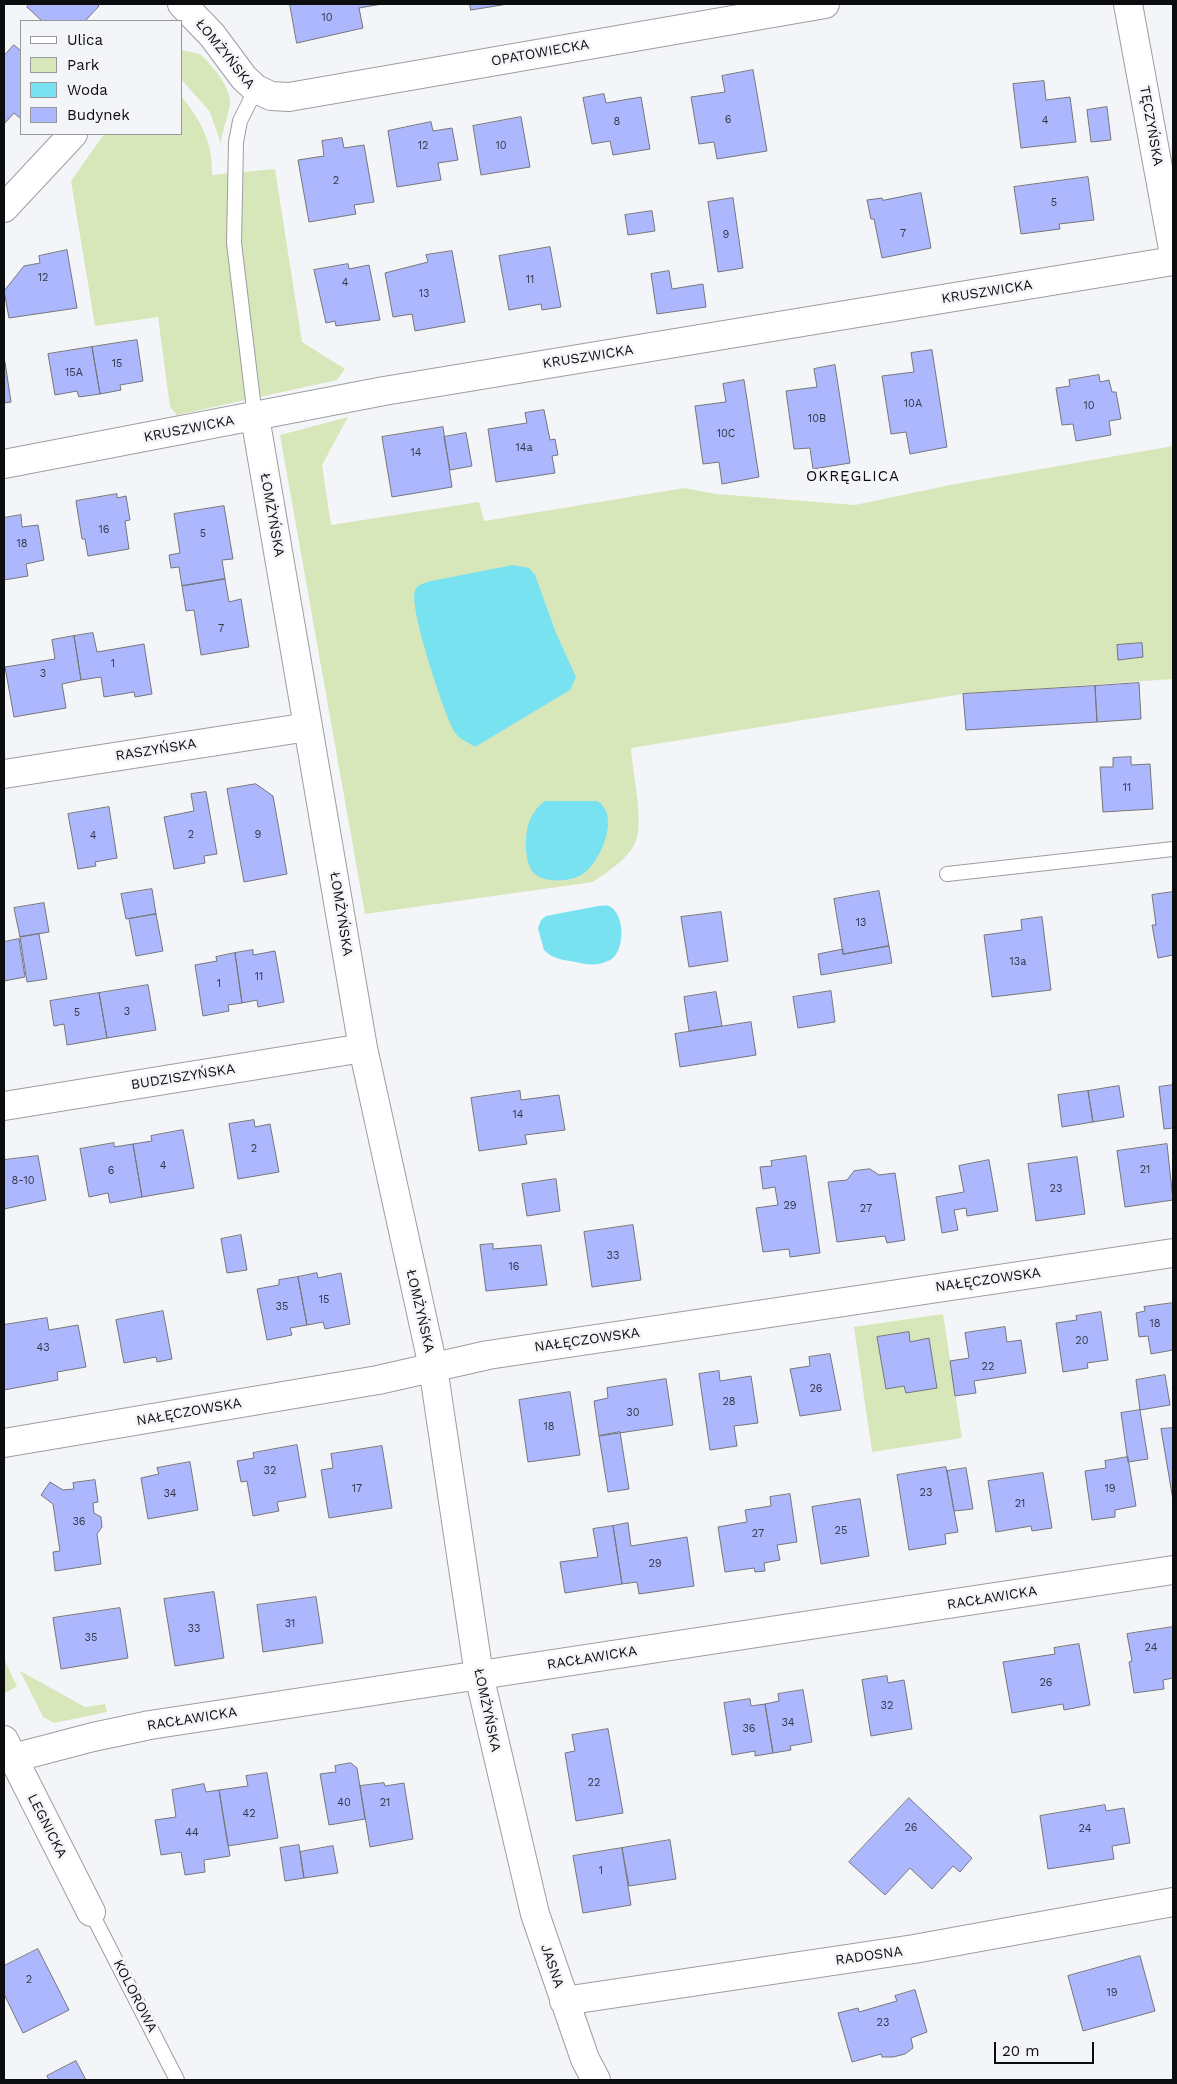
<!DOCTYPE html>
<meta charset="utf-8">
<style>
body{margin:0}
#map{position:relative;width:1177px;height:2084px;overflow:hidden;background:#f4f5f9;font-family:"Work Sans",sans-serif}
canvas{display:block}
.frame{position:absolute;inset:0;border:5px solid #0c0d0e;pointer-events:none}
.legend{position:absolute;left:20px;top:20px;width:162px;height:115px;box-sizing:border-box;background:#f4f5f9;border:1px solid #97989b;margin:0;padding:6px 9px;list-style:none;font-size:15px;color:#0c0d0e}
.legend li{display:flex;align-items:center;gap:10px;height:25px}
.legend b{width:25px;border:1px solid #97989b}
.scale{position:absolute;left:994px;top:2042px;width:100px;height:22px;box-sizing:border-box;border:2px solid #0c0d0e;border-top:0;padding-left:6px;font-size:15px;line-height:18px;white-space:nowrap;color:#0c0d0e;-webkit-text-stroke:4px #f4f5f9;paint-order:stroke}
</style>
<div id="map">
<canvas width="1177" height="2084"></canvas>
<div class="frame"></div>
<ul class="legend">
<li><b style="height:6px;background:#fff"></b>Ulica</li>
<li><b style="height:14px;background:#d8e7ba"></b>Park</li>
<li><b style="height:14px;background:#78e2f1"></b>Woda</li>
<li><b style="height:14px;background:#adb7fd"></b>Budynek</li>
</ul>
<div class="scale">20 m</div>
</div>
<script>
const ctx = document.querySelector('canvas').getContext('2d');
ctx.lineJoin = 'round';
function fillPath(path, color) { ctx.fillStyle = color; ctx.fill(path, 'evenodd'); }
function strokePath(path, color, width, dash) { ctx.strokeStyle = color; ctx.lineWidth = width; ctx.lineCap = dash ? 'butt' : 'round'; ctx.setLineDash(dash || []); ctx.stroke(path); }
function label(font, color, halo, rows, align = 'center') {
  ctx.font = font + ' "Work Sans",sans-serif'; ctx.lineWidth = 5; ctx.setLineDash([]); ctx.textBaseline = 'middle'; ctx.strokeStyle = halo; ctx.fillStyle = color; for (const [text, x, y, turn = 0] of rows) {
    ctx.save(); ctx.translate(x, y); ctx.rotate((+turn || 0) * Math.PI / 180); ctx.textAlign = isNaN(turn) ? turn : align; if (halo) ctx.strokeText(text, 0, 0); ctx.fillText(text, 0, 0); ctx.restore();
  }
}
const green = new Path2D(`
 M 181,50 L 200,54 C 213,66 235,91 229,110 C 226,123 222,131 221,144 L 210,112 L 181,79 Z
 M 181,96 C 201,120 213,143 212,175 L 275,169 L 302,342 L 345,369 L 337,380 L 177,415 L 170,407 L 158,317 L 95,326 L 71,181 L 104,134 L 181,134 Z
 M 348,417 L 322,465 L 331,525 L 479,502 L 484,521 L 684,488 L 716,494 L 855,505 L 955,484 L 1173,446 L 1173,679 L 963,694 L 631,748 C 632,771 645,824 635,843 C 627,860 607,872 593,882 L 365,914 L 280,435 Z
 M 943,1314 L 962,1438 L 872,1452 L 854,1327 Z
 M 4,1659 L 17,1686 L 4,1694 Z
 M 20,1671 L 85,1707 L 105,1704 L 107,1712 L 54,1723 L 43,1717 Z`);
const water = new Path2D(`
 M 513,565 L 529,568 L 535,575 L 556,633 L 576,677 L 570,690 L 475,747 C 468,742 458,739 454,731 C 444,713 408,606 415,590 C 418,584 425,583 431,581 Z
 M 545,801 L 597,801 C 621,814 601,862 583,874 C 571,882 541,884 532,871 C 527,863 525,850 526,841 C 526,825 532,810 545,801 Z
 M 598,906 C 601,906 606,905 609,906 C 626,914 625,952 610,960 C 599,966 587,965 576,962 C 563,960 553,959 544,950 L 538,928 L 541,920 L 546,916 Z`);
const building = new Path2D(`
 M 30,4 L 97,4 L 99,6 L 85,21 L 42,21 L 27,7 Z
 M 290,4 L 382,4 L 359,8 L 363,28 L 297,43 Z
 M 470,4 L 508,4 L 471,10 Z
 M 14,45 L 21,51 L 21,119 L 14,113 L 4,124 L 4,56 Z
 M 753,70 L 767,151 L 717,159 L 714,142 L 699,144 L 691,97 L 725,92 L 722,76 Z
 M 1044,81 L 1046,100 L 1070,97 L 1076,142 L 1021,148 L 1013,84 Z
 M 604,94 L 606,103 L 641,97 L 650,149 L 613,155 L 610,141 L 592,144 L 583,98 Z
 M 1107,107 L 1111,140 L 1091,142 L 1087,110 Z
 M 521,117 L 530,167 L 481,175 L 473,126 Z
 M 431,122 L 433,131 L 452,128 L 458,160 L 438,163 L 441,180 L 397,187 L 388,131 Z
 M 342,138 L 344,148 L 364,145 L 374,202 L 354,205 L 356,214 L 309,222 L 298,160 L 324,156 L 322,141 Z
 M 1088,177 L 1094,220 L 1059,224 L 1060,229 L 1021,234 L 1014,187 Z
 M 921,193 L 931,248 L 882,258 L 874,219 L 871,219 L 867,200 L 882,198 L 883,200 Z
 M 733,198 L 743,268 L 718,272 L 708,202 Z
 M 652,211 L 655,231 L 628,235 L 625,215 Z
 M 550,247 L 561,307 L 542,310 L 541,304 L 509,310 L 499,256 Z
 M 67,250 L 77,308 L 9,318 L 4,291 L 24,266 L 40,263 L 39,256 Z
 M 452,251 L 465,322 L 415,331 L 412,314 L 393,317 L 385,273 L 428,262 L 426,255 Z
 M 348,264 L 349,269 L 369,265 L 380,320 L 336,326 L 335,321 L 326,323 L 314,270 Z
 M 669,271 L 672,289 L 703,284 L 706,307 L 657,314 L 651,274 Z
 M 137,340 L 143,381 L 120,385 L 121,390 L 100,394 L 92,347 Z
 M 92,347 L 100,394 L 79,397 L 77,391 L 55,395 L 48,354 Z
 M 932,350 L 947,447 L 910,454 L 906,432 L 891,434 L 882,376 L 914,372 L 911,353 Z
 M 5,362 L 11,402 L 4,403 L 4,362 Z
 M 835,365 L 850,463 L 813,469 L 810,448 L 794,449 L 786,391 L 817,387 L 814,369 Z
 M 1099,375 L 1100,382 L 1109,380 L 1112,392 L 1116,392 L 1121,419 L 1109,421 L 1111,435 L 1076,441 L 1073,424 L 1062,425 L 1056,388 L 1070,386 L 1069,380 Z
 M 744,380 L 759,477 L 722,484 L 719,462 L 703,464 L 695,406 L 726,402 L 723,384 Z
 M 544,410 L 550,440 L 555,439 L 558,455 L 552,456 L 555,473 L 496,482 L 488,429 L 527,423 L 525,413 Z
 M 443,427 L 452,487 L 392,497 L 382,437 Z
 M 466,433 L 472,466 L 450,470 L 444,437 Z
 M 117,494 L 117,498 L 126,496 L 130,520 L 125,521 L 129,549 L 88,556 L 85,539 L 82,539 L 76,501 Z
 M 224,506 L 233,559 L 222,560 L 225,579 L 182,586 L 179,567 L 171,568 L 169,555 L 180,553 L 174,514 Z
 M 21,515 L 22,527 L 38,525 L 44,560 L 26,564 L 28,576 L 4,580 L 4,518 Z
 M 225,579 L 229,602 L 241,599 L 249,647 L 201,655 L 194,610 L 186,611 L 182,586 Z
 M 93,633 L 97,652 L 144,644 L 152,694 L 135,697 L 134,692 L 104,697 L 101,677 L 81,680 L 74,636 Z
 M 74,636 L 81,680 L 62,684 L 66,708 L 14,717 L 5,667 L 55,659 L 52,640 Z
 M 1142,643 L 1143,657 L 1118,660 L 1117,645 Z
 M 1139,683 L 1141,719 L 1097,722 L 1095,686 Z
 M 1095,686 L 1097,722 L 966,730 L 963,694 Z
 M 1131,757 L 1131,765 L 1150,764 L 1153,809 L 1103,812 L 1100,767 L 1113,767 L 1113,758 Z
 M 256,784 L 273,796 L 287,874 L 244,882 L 227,789 Z
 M 206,792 L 217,854 L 204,856 L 205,863 L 174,869 L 164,817 L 194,811 L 191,794 Z
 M 109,807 L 117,858 L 95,862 L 96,866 L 78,869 L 68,814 Z
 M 152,889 L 156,914 L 126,919 L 121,894 Z
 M 879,891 L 889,946 L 843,954 L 834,899 Z
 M 1173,892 L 1173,955 L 1158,958 L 1152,925 L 1156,925 L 1152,895 Z
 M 44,903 L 49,932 L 20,937 L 14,908 Z
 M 721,912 L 728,961 L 689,967 L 681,917 Z
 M 156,914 L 163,951 L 136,956 L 129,919 Z
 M 1042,917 L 1051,990 L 992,997 L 984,935 L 1022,930 L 1021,920 Z
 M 39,934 L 47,979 L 27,982 L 20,937 Z
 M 19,939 L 25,977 L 4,981 L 4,942 Z
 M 889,946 L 892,963 L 821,975 L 818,954 L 843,949 L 843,954 Z
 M 253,950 L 253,955 L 275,951 L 284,1002 L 258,1007 L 257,1000 L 242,1003 L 235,953 Z
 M 235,953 L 242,1003 L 228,1005 L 229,1011 L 203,1016 L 195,965 L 217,961 L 216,957 Z
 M 148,985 L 156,1030 L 107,1038 L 99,993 Z
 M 831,991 L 835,1022 L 798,1028 L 793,997 Z
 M 716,992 L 722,1026 L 689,1031 L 684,997 Z
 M 99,993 L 107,1038 L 67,1045 L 64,1024 L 54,1026 L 50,1001 Z
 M 751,1022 L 756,1055 L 680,1067 L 675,1034 Z
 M 1173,1085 L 1173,1128 L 1164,1129 L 1159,1087 Z
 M 1119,1086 L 1124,1117 L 1093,1122 L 1088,1091 Z
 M 520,1091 L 521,1100 L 559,1095 L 565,1130 L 525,1135 L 527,1144 L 479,1151 L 471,1098 Z
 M 1088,1091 L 1093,1122 L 1062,1127 L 1058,1095 Z
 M 254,1120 L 255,1127 L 270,1124 L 279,1172 L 238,1179 L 229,1124 Z
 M 183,1130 L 194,1188 L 142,1197 L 133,1144 L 152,1141 L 151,1136 Z
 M 114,1143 L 114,1147 L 133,1144 L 142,1197 L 110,1203 L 108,1193 L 89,1197 L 80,1149 Z
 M 1167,1144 L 1173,1200 L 1125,1207 L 1117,1151 Z
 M 38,1156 L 46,1200 L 4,1209 L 4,1160 Z
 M 806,1156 L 820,1253 L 790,1257 L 789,1249 L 763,1252 L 756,1208 L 778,1205 L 775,1187 L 763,1189 L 760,1167 L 772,1166 L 771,1161 Z
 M 1077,1157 L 1085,1214 L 1036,1221 L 1028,1164 Z
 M 989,1160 L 998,1211 L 967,1216 L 966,1208 L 954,1210 L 958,1230 L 942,1233 L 936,1197 L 964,1192 L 959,1166 Z
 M 870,1169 L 879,1175 L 895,1173 L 905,1240 L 887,1243 L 885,1236 L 837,1242 L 828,1182 L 847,1180 L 854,1171 Z
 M 556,1179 L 560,1211 L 527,1216 L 522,1184 Z
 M 633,1225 L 641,1280 L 592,1287 L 584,1232 Z
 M 241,1235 L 247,1270 L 227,1273 L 221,1239 Z
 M 493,1244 L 493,1249 L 541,1245 L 547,1285 L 486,1291 L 480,1245 Z
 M 317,1273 L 318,1278 L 341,1273 L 350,1324 L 325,1329 L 323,1322 L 307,1325 L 298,1277 Z
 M 298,1277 L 307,1325 L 290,1328 L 292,1335 L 267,1340 L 257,1289 L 279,1285 L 279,1280 Z
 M 1173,1303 L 1173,1350 L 1151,1354 L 1148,1336 L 1139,1337 L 1136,1313 L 1145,1311 L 1144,1307 Z
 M 163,1311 L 172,1359 L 157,1362 L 156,1357 L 124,1363 L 116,1320 Z
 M 1101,1312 L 1108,1360 L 1087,1363 L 1088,1368 L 1063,1372 L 1056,1323 L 1077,1320 L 1076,1316 Z
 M 47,1318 L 49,1330 L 78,1325 L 86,1367 L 57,1372 L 58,1380 L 4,1390 L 4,1325 Z
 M 1005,1327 L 1007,1342 L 1021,1340 L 1026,1373 L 974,1381 L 976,1393 L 955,1396 L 950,1361 L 969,1358 L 965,1333 Z
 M 909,1332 L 910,1342 L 929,1338 L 937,1388 L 906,1393 L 904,1386 L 886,1389 L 877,1337 Z
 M 830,1354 L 841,1410 L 800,1416 L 790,1369 L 810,1366 L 809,1357 Z
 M 719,1371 L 720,1381 L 751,1376 L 758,1423 L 734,1426 L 737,1446 L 710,1450 L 699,1374 Z
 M 1165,1375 L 1170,1405 L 1140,1410 L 1136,1380 Z
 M 666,1379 L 673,1425 L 599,1436 L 594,1401 L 608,1398 L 607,1388 Z
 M 570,1392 L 580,1455 L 528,1462 L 519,1400 Z
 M 1140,1410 L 1148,1459 L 1128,1462 L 1121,1413 Z
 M 1173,1428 L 1173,1500 L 1161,1429 Z
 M 620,1432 L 629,1489 L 608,1492 L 599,1436 Z
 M 297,1445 L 306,1497 L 277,1502 L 279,1511 L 253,1516 L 247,1481 L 241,1482 L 237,1461 L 254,1458 L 253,1453 Z
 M 382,1446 L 392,1508 L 329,1518 L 321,1470 L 333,1468 L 331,1454 Z
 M 1128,1457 L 1136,1506 L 1115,1510 L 1115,1517 L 1092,1520 L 1085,1471 L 1106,1468 L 1105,1461 Z
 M 190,1462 L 198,1510 L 148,1519 L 141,1478 L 159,1474 L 157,1468 Z
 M 946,1467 L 958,1532 L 945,1534 L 946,1544 L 909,1550 L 897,1475 Z
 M 966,1468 L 973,1509 L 954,1511 L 947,1471 Z
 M 1043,1473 L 1052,1528 L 1032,1531 L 1031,1526 L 996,1532 L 988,1481 Z
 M 95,1480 L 98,1502 L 93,1503 L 94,1513 L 101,1517 L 102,1527 L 97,1534 L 101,1564 L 55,1571 L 53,1552 L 60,1551 L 53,1504 L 41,1495 L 50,1482 L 63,1490 L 74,1489 L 73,1483 Z
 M 790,1494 L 797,1542 L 777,1545 L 780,1560 L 764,1563 L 765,1571 L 755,1572 L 754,1568 L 725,1572 L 718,1527 L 747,1522 L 745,1510 L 771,1506 L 770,1497 Z
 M 860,1499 L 869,1556 L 821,1564 L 812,1507 Z
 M 628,1523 L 631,1546 L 687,1537 L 694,1586 L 639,1594 L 637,1582 L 622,1584 L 613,1526 Z
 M 613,1526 L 622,1584 L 565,1593 L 560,1562 L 598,1557 L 593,1529 Z
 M 214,1592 L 224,1658 L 175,1666 L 164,1599 Z
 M 316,1597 L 323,1643 L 263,1652 L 257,1605 Z
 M 120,1608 L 128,1658 L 61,1669 L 53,1618 Z
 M 1173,1627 L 1173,1678 L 1163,1680 L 1164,1689 L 1134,1693 L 1129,1662 L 1132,1661 L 1127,1634 Z
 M 1079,1644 L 1090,1705 L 1064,1710 L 1063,1704 L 1012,1713 L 1003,1662 L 1055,1654 L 1054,1648 Z
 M 887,1676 L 888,1683 L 904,1680 L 912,1729 L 871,1736 L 862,1680 Z
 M 803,1690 L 812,1742 L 790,1746 L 791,1750 L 773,1753 L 765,1704 L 779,1701 L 778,1694 Z
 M 750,1699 L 751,1706 L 765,1704 L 773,1753 L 755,1756 L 755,1751 L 732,1755 L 724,1703 Z
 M 608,1729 L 623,1813 L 576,1821 L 565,1753 L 575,1751 L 572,1735 Z
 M 351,1763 L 357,1768 L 365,1819 L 329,1825 L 320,1774 L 336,1772 L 335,1766 Z
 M 267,1773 L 278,1838 L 228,1846 L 219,1790 L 248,1786 L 246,1776 Z
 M 384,1783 L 385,1786 L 404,1783 L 413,1839 L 370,1847 L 360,1786 Z
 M 204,1784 L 206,1792 L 219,1790 L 230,1856 L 204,1860 L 205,1872 L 185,1875 L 181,1852 L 161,1855 L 155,1820 L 176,1817 L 172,1790 Z
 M 909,1798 L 972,1858 L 960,1872 L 953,1866 L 932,1889 L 910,1868 L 885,1895 L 849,1862 Z
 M 1105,1805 L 1106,1811 L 1124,1808 L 1130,1843 L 1112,1846 L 1114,1859 L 1048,1869 L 1040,1816 Z
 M 670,1840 L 676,1879 L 629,1886 L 622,1848 Z
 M 299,1845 L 304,1878 L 285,1881 L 280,1848 Z
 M 333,1846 L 338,1873 L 304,1878 L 300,1852 Z
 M 622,1848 L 631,1905 L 583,1913 L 573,1856 Z
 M 38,1949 L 69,2010 L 23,2033 L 4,1994 L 4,1966 Z
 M 1140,1956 L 1155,2011 L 1083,2031 L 1068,1976 Z
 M 915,1990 L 927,2032 L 911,2038 L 913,2048 L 905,2054 L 893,2057 L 882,2057 L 881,2054 L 852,2062 L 838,2013 L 858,2008 L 859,2012 L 897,2001 L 895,1996 Z
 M 76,2061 L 86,2080 L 49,2080 L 47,2076 Z`);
const service = new Path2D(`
 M 255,417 L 234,243 L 236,142 L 240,121 L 256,89
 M 947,874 L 1173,849
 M 91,1912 L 177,2080`);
const minor = new Path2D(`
 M 182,4 L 212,35 L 244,78 L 256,89 L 271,96 L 289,97 L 825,4
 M 1128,4 L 1173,249
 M 4,208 L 73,134
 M 255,417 L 363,1048 L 433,1367 L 479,1675 L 535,1914 L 585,2059 L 596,2080
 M 4,464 L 384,391 L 1173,261
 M 4,774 L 308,727
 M 4,1106 L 363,1048
 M 4,1443 L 378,1380 L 488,1355 L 1173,1253
 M 4,1740 L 91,1912
 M 13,1758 L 93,1737 L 150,1725 L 1173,1570
 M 564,2001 L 914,1949 L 1173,1902`);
const numberNames = [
 ["10",327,18],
 ["6",728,120],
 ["4",1045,121],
 ["8",617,122],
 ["12",423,146],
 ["10",501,146],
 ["2",336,181],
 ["5",1054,203],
 ["7",903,234],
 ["9",726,235],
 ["12",43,278],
 ["11",530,280],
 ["4",345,283],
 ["13",424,294],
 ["15",117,364],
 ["15A",74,373],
 ["10A",913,404],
 ["10",1089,406],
 ["10B",817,419],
 ["10C",726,434],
 ["14a",524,448],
 ["14",416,453],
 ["16",104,530],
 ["5",203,534],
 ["18",22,544],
 ["7",221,629],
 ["1",113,664],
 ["3",43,674],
 ["11",1127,788],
 ["2",191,835],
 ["9",258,835],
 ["4",93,836],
 ["13",861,923],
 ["13a",1018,962],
 ["11",259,977],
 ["1",219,984],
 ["3",127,1012],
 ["5",77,1013],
 ["14",518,1115],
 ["2",254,1149],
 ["4",163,1166],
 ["21",1145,1170],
 ["6",111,1171],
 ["8-10",23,1181],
 ["23",1056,1189],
 ["29",790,1206],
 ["27",866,1209],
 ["33",613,1256],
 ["16",514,1267],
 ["15",324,1300],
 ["35",282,1307],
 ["18",1155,1324],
 ["20",1082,1341],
 ["43",43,1348],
 ["22",988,1367],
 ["26",816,1389],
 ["28",729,1402],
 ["30",633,1413],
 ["18",549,1427],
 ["32",270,1471],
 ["17",357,1489],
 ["19",1110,1489],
 ["23",926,1493],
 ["34",170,1494],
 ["21",1020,1504],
 ["36",79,1522],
 ["25",841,1531],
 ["27",758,1534],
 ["29",655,1564],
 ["31",290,1624],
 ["33",194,1629],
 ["35",91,1638],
 ["24",1151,1648],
 ["26",1046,1683],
 ["32",887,1706],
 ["34",788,1723],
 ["36",749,1729],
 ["22",594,1783],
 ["40",344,1803],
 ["21",385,1803],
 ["42",249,1814],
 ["26",911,1828],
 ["24",1085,1829],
 ["44",192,1833],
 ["1",601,1871],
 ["2",29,1980],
 ["19",1112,1993],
 ["23",883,2023]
];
const streetNames = [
 ["OPATOWIECKA",540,53,-10],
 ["ŁOMŻYŃSKA",225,54,51],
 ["TĘCZYŃSKA",1151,126,80],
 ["KRUSZWICKA",987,292,-9],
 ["KRUSZWICKA",588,357,-9],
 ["KRUSZWICKA",189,429,-11],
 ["ŁOMŻYŃSKA",272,515,80],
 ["RASZYŃSKA",156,750,-9],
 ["ŁOMŻYŃSKA",341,914,81],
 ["BUDZISZYŃSKA",183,1077,-9],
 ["NAŁĘCZOWSKA",988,1280,-8],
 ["ŁOMŻYŃSKA",420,1311,77],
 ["NAŁĘCZOWSKA",587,1340,-8],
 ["NAŁĘCZOWSKA",189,1412,-10],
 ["RACŁAWICKA",992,1598,-9],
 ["RACŁAWICKA",592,1658,-9],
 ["ŁOMŻYŃSKA",487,1710,78],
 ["RACŁAWICKA",192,1719,-9],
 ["LEGNICKA",47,1826,63],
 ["RADOSNA",869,1956,-8],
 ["JASNA",552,1966,71],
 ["KOLOROWA",135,1996,63]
];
const neighbourhoodNames = [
 ["OKRĘGLICA",853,477]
];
fillPath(green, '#d8e7ba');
fillPath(water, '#78e2f1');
fillPath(building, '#adb7fd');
strokePath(building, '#75767a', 1);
strokePath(service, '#9d9ea2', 16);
strokePath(minor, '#9d9ea2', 30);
strokePath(service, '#fff', 14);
strokePath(minor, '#fff', 28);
label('11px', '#34384a', null, numberNames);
label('14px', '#0c0d0e', '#f4f5f9', streetNames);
ctx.letterSpacing = '1px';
label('15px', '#0c0d0e', '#f4f5f9', neighbourhoodNames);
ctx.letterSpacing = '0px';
</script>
